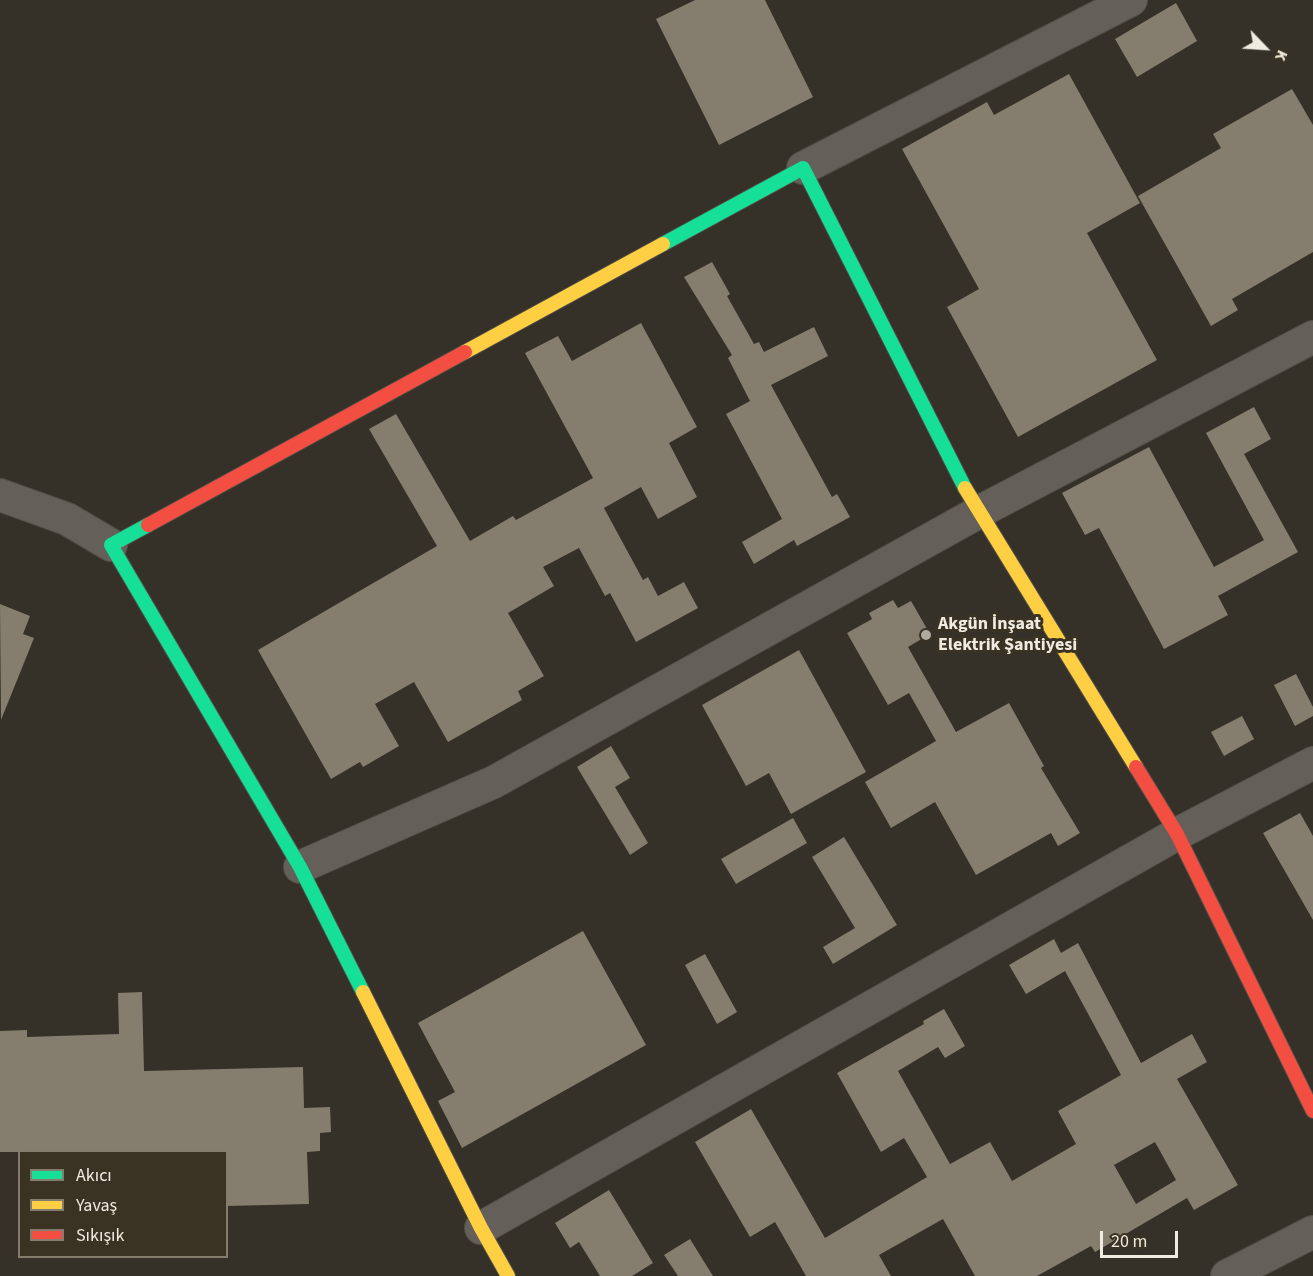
<!DOCTYPE html>
<meta charset="utf-8">
<style>
body{margin:0}
#map{position:relative;width:1313px;height:1276px;overflow:hidden;background:#353128;font-family:"Source Sans 3",sans-serif}
canvas{display:block}
.legend{position:absolute;left:18px;top:1150px;width:210px;height:108px;box-sizing:border-box;background:#3a3223;border:2px solid #837c6f;margin:0;padding:8px 10px;list-style:none;font-size:18px;color:#f0ebe1}
.legend li{display:flex;align-items:center;gap:12px;height:30px}
.legend b{width:30px;border:2px solid #837c6f}
.north{position:absolute;left:1235px;top:18px;width:60px;height:60px;-webkit-text-stroke:4px #3a3223;paint-order:stroke;rotate:115deg;font-size:16px;font-weight:700;line-height:24px;text-align:center;color:#f0ebe1}
.north::after{content:'';display:block;margin:auto;width:21px;height:27px;background:#f0ebe1;clip-path:polygon(50% 0,100% 100%,50% 72%,0 100%)}
.scale{position:absolute;left:1100px;top:1231px;width:78px;height:27px;box-sizing:border-box;border:3px solid #f0ebe1;border-top:0;padding-left:8px;font-size:18px;line-height:21px;white-space:nowrap;color:#f0ebe1;-webkit-text-stroke:4px #3a3223;paint-order:stroke}
</style>
<div id="map">
<canvas width="1313" height="1276"></canvas>
<ul class="legend">
<li><b style="height:8px;background:#16e098"></b>Akıcı</li>
<li><b style="height:8px;background:#ffcf43"></b>Yavaş</li>
<li><b style="height:8px;background:#f24e42"></b>Sıkışık</li>
</ul>
<div class="north">K</div>
<div class="scale">20 m</div>
</div>
<script>
const ctx = document.querySelector('canvas').getContext('2d');
ctx.lineJoin = 'round';
function fillPath(path, color) { ctx.fillStyle = color; ctx.fill(path, 'evenodd'); }
function strokePath(path, color, width, dash) { ctx.strokeStyle = color; ctx.lineWidth = width; ctx.lineCap = dash ? 'butt' : 'round'; ctx.setLineDash(dash || []); ctx.stroke(path); }
function label(font, color, halo, rows, align = 'center') {
  ctx.font = font + ' "Source Sans 3",sans-serif'; ctx.lineWidth = 6; ctx.setLineDash([]); ctx.textBaseline = 'middle'; ctx.strokeStyle = halo; ctx.fillStyle = color; for (const [text, x, y, turn = 0] of rows) {
    ctx.save(); ctx.translate(x, y); ctx.rotate((+turn || 0) * Math.PI / 180); ctx.textAlign = isNaN(turn) ? turn : align; if (halo) ctx.strokeText(text, 0, 0); ctx.fillText(text, 0, 0); ctx.restore();
  }
}
const building = new Path2D(`
 M 695,0 L 765,0 L 813,97 L 719,145 L 656,19 Z
 M 1176,3 L 1197,41 L 1137,77 L 1115,39 Z
 M 1069,74 L 1140,203 L 1087,233 L 1157,360 L 1018,437 L 947,307 L 979,289 L 902,149 L 987,102 L 994,115 Z
 M 1292,89 L 1313,125 L 1313,252 L 1232,299 L 1238,310 L 1211,326 L 1138,196 L 1221,148 L 1213,134 Z
 M 712,262 L 730,294 L 727,296 L 754,344 L 759,342 L 764,352 L 814,327 L 828,356 L 771,385 L 832,497 L 837,494 L 850,517 L 797,546 L 794,540 L 754,564 L 742,542 L 782,519 L 726,414 L 750,401 L 728,358 L 732,355 L 684,277 Z
 M 641,323 L 697,427 L 669,443 L 697,497 L 658,519 L 641,487 L 604,508 L 643,580 L 648,577 L 658,596 L 684,582 L 698,608 L 636,642 L 610,593 L 605,596 L 579,548 L 543,567 L 554,586 L 508,613 L 544,676 L 518,691 L 522,700 L 448,742 L 414,682 L 375,704 L 399,746 L 363,767 L 360,762 L 331,779 L 258,650 L 437,546 L 369,429 L 396,414 L 470,541 L 513,516 L 516,520 L 593,478 L 525,353 L 558,336 L 572,361 Z
 M 1254,407 L 1271,439 L 1244,454 L 1298,552 L 1218,596 L 1228,615 L 1164,649 L 1099,528 L 1085,535 L 1062,493 L 1149,447 L 1214,567 L 1264,540 L 1206,433 Z
 M 893,600 L 898,608 L 911,601 L 930,634 L 908,647 L 956,732 L 1009,703 L 1044,766 L 1041,768 L 1080,833 L 1058,846 L 1051,833 L 976,875 L 935,802 L 891,828 L 865,782 L 936,741 L 909,693 L 888,705 L 847,633 L 872,619 L 869,613 Z
 M 0,604 L 30,616 L 23,634 L 34,638 L 1,720 Z
 M 799,650 L 866,772 L 791,814 L 769,773 L 746,786 L 702,705 Z
 M 1296,674 L 1313,707 L 1313,716 L 1295,726 L 1274,685 Z
 M 1242,716 L 1254,739 L 1224,756 L 1211,732 Z
 M 611,746 L 630,778 L 615,787 L 648,843 L 630,855 L 577,767 Z
 M 1300,813 L 1313,836 L 1313,920 L 1263,833 Z
 M 793,818 L 807,843 L 736,884 L 721,859 Z
 M 844,837 L 897,925 L 833,964 L 823,947 L 855,928 L 812,857 Z
 M 583,931 L 646,1045 L 462,1148 L 438,1101 L 455,1092 L 418,1023 Z
 M 1054,939 L 1061,953 L 1078,943 L 1141,1063 L 1192,1034 L 1207,1062 L 1177,1079 L 1238,1185 L 1194,1210 L 1187,1198 L 1095,1252 L 1091,1246 L 1037,1276 L 975,1276 L 943,1219 L 879,1255 L 891,1276 L 806,1276 L 775,1222 L 750,1237 L 695,1142 L 751,1109 L 825,1238 L 927,1177 L 904,1138 L 881,1152 L 837,1073 L 924,1024 L 923,1021 L 944,1009 L 965,1046 L 945,1058 L 938,1047 L 898,1071 L 950,1164 L 990,1142 L 1012,1181 L 1076,1144 L 1058,1111 L 1121,1075 L 1065,971 L 1026,994 L 1009,965 ZM 1155,1142 L 1176,1180 L 1136,1204 L 1114,1165 Z
 M 705,954 L 737,1012 L 717,1024 L 685,965 Z
 M 142,992 L 144,1071 L 303,1067 L 304,1108 L 330,1107 L 331,1132 L 320,1133 L 320,1151 L 307,1152 L 309,1204 L 226,1206 L 226,1152 L 0,1152 L 0,1031 L 27,1030 L 27,1037 L 119,1034 L 118,993 Z
 M 609,1190 L 653,1263 L 632,1276 L 600,1276 L 579,1242 L 570,1248 L 555,1223 Z
 M 690,1239 L 713,1276 L 678,1276 L 664,1255 Z`);
const street = new Path2D(`
 M 803,168 L 1131,0
 M 0,495 L 67,519 L 111,545
 M 300,867 L 494,782 L 979,512 L 1313,337
 M 481,1228 L 1177,834 L 1313,763
 M 1227,1276 L 1313,1232`);
const fast = new Path2D(`
 M 663,244 L 803,168 L 965,488
 M 148,525 L 111,545 L 300,867 L 363,992`);
const slow = new Path2D(`
 M 465,352 L 663,244
 M 965,488 L 1136,767
 M 363,992 L 481,1228 L 508,1276`);
const jam = new Path2D(`
 M 148,525 L 465,352
 M 1136,767 L 1177,834 L 1313,1111`);
const markers = [
 [926,635,6,"#afaaa0"]
];
const poiNames = [
 ["Akgün İnşaat",938,625],
 ["Elektrik Şantiyesi",938,646]
];
fillPath(building, '#857d6e');
strokePath(street, '#524f47', 34);
strokePath(fast, '#524f47', 16);
strokePath(slow, '#524f47', 16);
strokePath(jam, '#524f47', 16);
strokePath(street, '#646059', 32);
strokePath(fast, '#16e098', 14);
strokePath(slow, '#ffcf43', 14);
strokePath(jam, '#f24e42', 14);
for (const [x, y, r, color] of markers) { const dot = new Path2D(); dot.arc(x, y, r, 0, 2 * Math.PI); ctx.fillStyle = color; ctx.fill(dot); strokePath(dot, '#3a3223', 2); }
label('bold 18px', '#f0ebe1', '#3a3223', poiNames, 'left');
</script>
